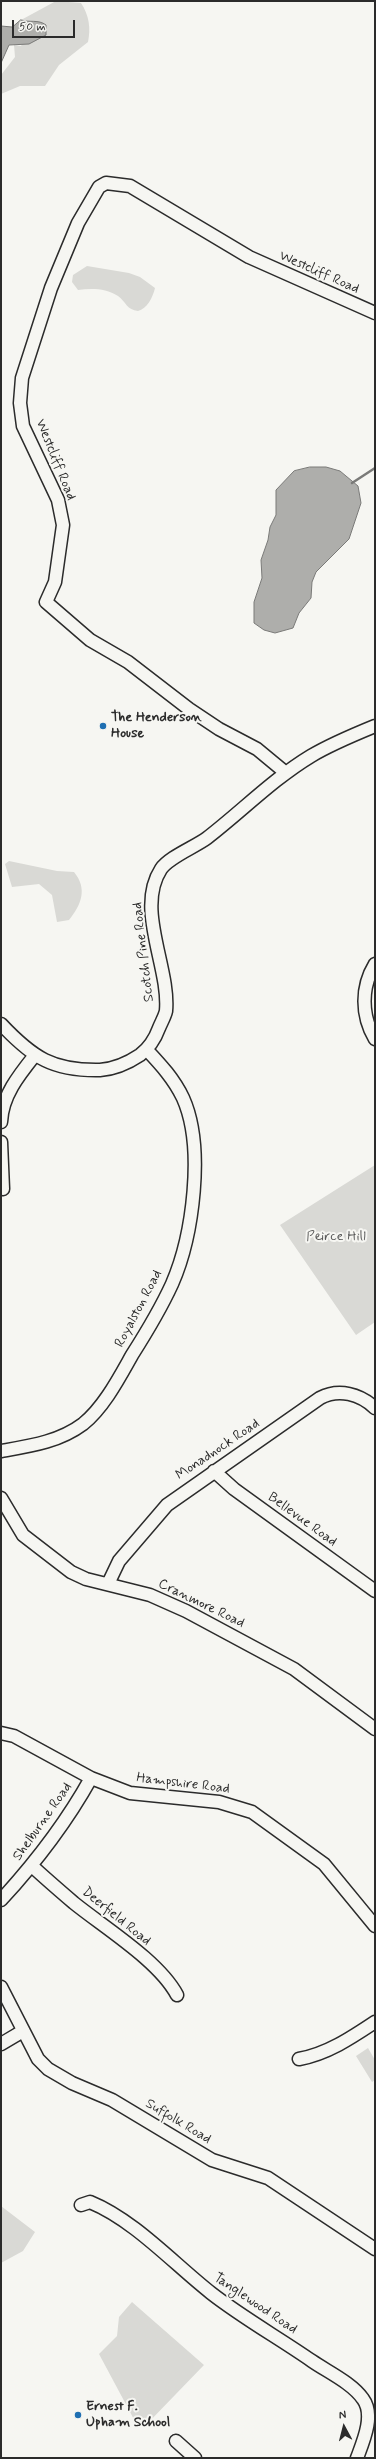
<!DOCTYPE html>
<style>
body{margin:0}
#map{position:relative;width:376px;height:2459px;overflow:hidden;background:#f6f6f2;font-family:Mynerve,sans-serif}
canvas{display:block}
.frame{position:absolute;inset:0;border:2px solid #2b2b2b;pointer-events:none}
.north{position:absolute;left:324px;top:2407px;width:40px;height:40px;-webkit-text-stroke:3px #f6f6f2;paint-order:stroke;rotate:353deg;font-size:11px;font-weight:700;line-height:16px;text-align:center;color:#2b2b2b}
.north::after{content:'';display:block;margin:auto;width:14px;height:18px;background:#2b2b2b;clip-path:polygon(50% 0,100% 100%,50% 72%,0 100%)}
.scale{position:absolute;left:12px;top:20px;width:63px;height:18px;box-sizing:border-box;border:2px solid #2b2b2b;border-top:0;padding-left:5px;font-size:12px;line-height:14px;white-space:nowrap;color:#2b2b2b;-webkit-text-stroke:3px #f6f6f2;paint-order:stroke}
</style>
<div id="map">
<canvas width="376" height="2459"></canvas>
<div class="frame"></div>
<div class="north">N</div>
<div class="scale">50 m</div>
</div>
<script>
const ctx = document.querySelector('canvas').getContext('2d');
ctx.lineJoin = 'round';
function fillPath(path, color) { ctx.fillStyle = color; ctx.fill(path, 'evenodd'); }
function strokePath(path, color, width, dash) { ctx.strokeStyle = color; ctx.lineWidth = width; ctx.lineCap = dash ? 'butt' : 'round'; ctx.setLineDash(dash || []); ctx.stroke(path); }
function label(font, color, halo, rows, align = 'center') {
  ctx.font = font + ' Mynerve,sans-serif'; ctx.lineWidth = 4; ctx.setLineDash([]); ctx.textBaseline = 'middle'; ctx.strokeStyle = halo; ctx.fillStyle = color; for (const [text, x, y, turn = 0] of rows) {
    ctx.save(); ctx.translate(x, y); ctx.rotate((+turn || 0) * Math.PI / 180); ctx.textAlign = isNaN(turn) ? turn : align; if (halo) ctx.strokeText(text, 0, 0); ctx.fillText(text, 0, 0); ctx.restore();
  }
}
const green = new Path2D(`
 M 56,1 L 81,3 C 89,15 91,28 88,42 L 59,65 L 45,86 L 20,86 L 1,94 L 1,75 L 15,57 L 14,45 L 21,46 L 34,21 L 27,22 L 21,20 Z
 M 87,266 L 129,273 L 140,277 L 155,288 C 153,297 147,309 138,311 C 127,310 126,302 118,296 C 106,288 91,288 78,290 L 72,282 L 73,275 Z
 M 9,861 L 57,871 L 74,872 C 88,889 81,905 69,920 L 57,922 L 52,895 L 39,884 L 12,887 L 5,864 Z
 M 375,1165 L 375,1322 L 356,1335 L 280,1225 Z
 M 368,2048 L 375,2060 L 375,2080 L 372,2082 L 356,2056 Z
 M 1,2206 L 35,2232 L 23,2251 L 1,2263 Z
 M 132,2302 L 204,2365 L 146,2425 L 137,2425 L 99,2354 L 117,2336 L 119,2317 Z`);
const water = new Path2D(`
 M 21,20 C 30,23 38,19 46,25 L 46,35 L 29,44 L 9,45 L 1,63 L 1,26 L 12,27 Z
 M 310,467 L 326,467 L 340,471 L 358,486 L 361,503 L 349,539 L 316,572 L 312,582 L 311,598 L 299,613 L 293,628 L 275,633 L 264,630 L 254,623 L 254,602 L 262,578 L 261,560 L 268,540 L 270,527 L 276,515 L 276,490 L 294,471 Z`);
const stream = new Path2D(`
 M 352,483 L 375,468`);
const minor = new Path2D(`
 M 286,773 L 257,749 L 219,729 L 189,709 L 128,662 L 90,640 L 46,602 L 55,582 L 63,525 L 58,500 L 23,426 L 20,403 L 22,378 L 51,288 L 78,223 L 99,187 L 106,183 L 130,186 L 249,257 L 375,313
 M 375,964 C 361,987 361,1015 375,1039
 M 1,1024 C 33,1058 53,1071 100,1070 C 115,1069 128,1063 140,1055 C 149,1048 155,1039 159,1028 C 161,1023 165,1016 166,1011 C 170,967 135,909 161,869 C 169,857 195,847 207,838 C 242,811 273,779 311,756 C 331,744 353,735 375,726
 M 1,1122 C 2,1096 19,1075 35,1055
 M 1,1142 L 3,1189
 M 1,1451 C 30,1446 59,1442 83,1424 C 104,1407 119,1378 132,1355 C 146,1333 161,1308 172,1284 C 193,1236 205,1147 183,1098 C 174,1079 161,1065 147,1050
 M 214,1471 L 234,1489 L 375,1591
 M 1,1498 L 23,1535 L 71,1572 L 86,1579 L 150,1595 L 186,1611 L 294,1669 L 375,1729
 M 108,1584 L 119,1561 L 167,1505 L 320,1398 C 339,1388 360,1394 375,1408
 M 1,1733 L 14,1736 L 91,1778 L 130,1793 L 219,1802 L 252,1812 L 324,1864 L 375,1926
 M 32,1866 C 46,1879 60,1891 74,1903 C 105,1928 159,1961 177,1995
 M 1,1900 C 36,1862 66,1823 91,1778
 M 1,1987 L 38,2059 L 48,2069 L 72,2083 L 112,2100 L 212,2160 L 268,2178 L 375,2249
 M 1,2044 L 23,2031
 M 299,2059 C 327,2054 351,2038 375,2022
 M 81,2205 L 90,2202 C 134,2220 173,2263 211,2293 C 243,2318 279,2338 312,2361 C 328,2372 352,2383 363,2399 C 375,2415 363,2442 357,2458
 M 176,2441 L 195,2458`);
const markers = [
 [103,726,4,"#1f6fb2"],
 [78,2415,4,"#1f6fb2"]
];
const streetNames = [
 ["Westcliff Road",319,273,24],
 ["Westcliff Road",55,460,68],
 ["Scotch Pine Road",144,952,-97],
 ["Royalston Road",139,1309,-62],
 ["Monadnock Road",218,1450,-34],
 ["Bellevue Road",302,1520,36],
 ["Cranmore Road",201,1604,26],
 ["Hampshire Road",183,1784,7],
 ["Shelburne Road",43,1822,-55],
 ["Deerfield Road",116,1917,39],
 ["Suffolk Road",178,2122,31],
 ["Tanglewood Road",255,2304,34]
];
const poiNames = [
 ["The Henderson",111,718],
 ["House",111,734],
 ["Ernest F.",86,2407],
 ["Upham School",86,2423]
];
const parkNames = [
 ["Peirce Hill",336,1237]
];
fillPath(green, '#d9d9d5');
fillPath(water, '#aeaeab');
strokePath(water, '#7a7a78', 1);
strokePath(stream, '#7a7a78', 2.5);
strokePath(minor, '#2b2b2b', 15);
strokePath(minor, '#f6f6f2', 12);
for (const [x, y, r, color] of markers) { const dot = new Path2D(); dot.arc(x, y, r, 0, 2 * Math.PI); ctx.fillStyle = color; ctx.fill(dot); strokePath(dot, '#f6f6f2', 1.5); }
label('14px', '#2b2b2b', '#f6f6f2', streetNames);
label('bold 14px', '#2b2b2b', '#f6f6f2', poiNames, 'left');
label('14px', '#565656', '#f6f6f2', parkNames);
</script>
